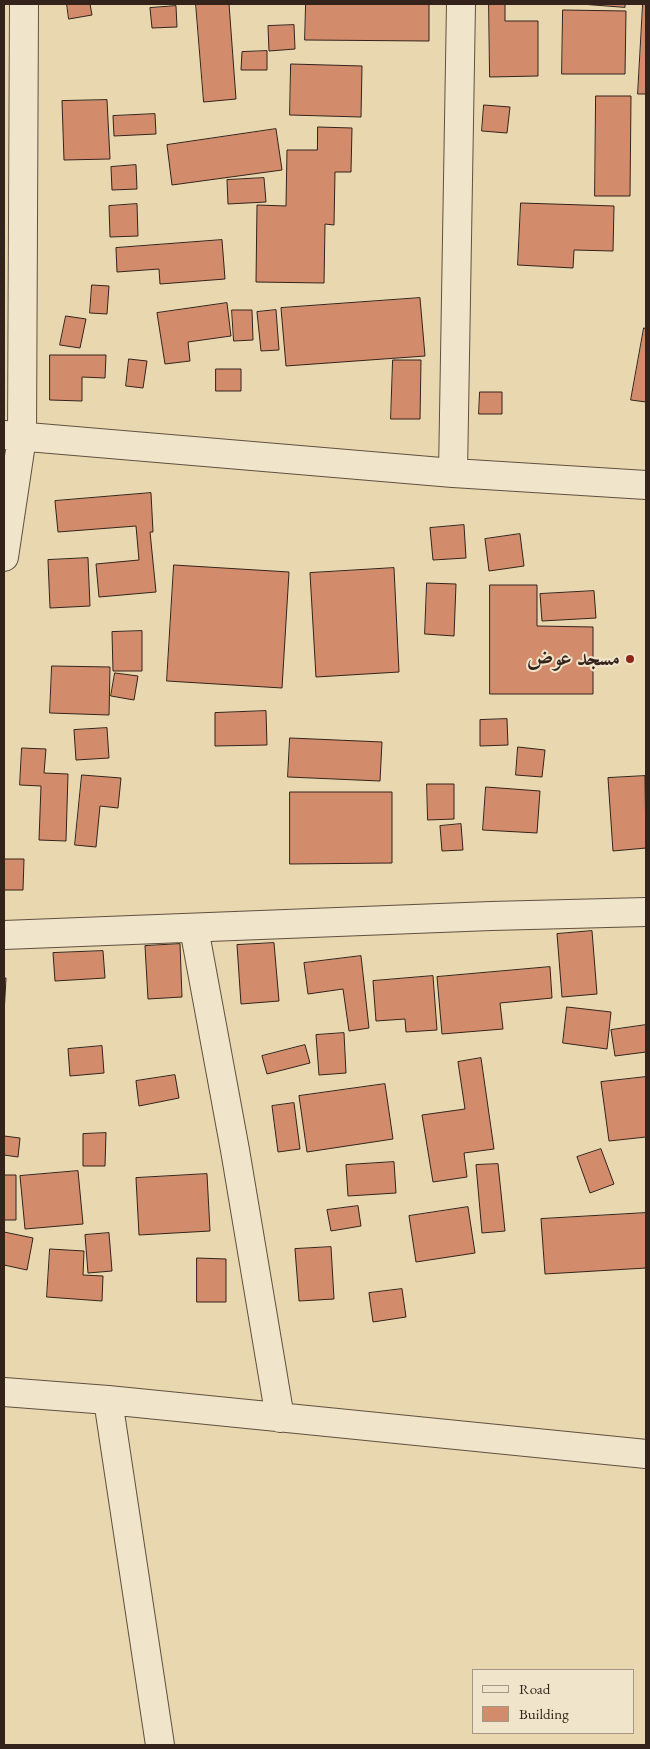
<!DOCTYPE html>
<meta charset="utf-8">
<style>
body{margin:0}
#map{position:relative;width:650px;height:1749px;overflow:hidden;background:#e8d7af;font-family:"EB Garamond",serif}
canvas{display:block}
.frame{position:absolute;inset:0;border:5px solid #34231b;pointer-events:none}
.legend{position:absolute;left:472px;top:1669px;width:162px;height:65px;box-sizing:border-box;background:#f0e5cb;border:1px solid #a59785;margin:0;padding:6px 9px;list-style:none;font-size:15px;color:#34231b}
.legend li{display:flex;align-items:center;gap:10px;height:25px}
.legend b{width:25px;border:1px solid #a59785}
</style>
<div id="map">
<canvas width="650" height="1749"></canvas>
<div class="frame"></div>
<ul class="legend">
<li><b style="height:6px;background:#f0e5cb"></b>Road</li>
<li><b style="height:14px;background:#d28c6c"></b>Building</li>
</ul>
</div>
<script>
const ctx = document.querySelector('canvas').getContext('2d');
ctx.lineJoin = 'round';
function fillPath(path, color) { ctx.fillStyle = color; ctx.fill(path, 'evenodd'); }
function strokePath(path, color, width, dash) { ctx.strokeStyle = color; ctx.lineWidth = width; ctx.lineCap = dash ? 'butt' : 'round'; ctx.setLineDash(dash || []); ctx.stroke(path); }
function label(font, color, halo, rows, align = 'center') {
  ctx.font = font + ' "EB Garamond",Amiri,serif'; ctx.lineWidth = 4; ctx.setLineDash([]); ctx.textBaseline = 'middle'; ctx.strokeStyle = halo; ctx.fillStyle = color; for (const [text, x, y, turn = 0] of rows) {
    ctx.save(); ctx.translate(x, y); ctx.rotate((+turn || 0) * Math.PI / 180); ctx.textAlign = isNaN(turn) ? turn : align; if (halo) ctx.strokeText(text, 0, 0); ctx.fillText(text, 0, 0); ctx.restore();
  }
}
const building = new Path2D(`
 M 67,4 L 90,4 L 92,15 L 69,19 Z
 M 196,4 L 229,4 L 236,99 L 204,102 Z
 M 306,4 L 429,4 L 429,41 L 305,40 Z
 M 489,4 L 505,4 L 505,21 L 538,21 L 538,76 L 490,77 Z
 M 581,4 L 625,4 L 625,7 Z
 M 643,4 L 646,4 L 646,94 L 638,94 Z
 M 176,6 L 177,27 L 152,28 L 150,8 Z
 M 563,10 L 626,11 L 625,74 L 562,74 Z
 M 294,25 L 295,49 L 269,51 L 268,26 Z
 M 267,51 L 267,70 L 241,70 L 242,52 Z
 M 291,64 L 362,66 L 361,117 L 290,115 Z
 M 596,96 L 631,96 L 630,196 L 595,196 Z
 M 107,100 L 110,159 L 64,160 L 62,101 Z
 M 484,105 L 510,107 L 507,133 L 482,131 Z
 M 155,114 L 156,134 L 114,136 L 113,116 Z
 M 318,127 L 352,128 L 351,172 L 335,172 L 334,225 L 325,224 L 324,283 L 256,282 L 257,205 L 286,206 L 287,150 L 317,150 Z
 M 276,129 L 282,170 L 172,185 L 167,145 Z
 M 136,165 L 137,189 L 112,190 L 111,167 Z
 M 264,178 L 266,202 L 228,204 L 227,180 Z
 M 521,203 L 614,206 L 613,251 L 574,250 L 573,268 L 518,265 Z
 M 137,204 L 138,236 L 110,237 L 109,206 Z
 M 222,240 L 225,279 L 160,284 L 159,269 L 117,272 L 116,248 Z
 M 92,285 L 109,286 L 107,314 L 90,313 Z
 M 420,298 L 425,356 L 286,366 L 281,308 Z
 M 227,303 L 231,336 L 188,342 L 190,361 L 165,364 L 157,313 Z
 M 232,310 L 252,310 L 253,340 L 234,341 Z
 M 276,310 L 279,350 L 261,351 L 257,312 Z
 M 66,316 L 86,319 L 80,348 L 60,345 Z
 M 644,328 L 646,329 L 646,402 L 631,400 Z
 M 50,355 L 106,355 L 105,378 L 82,377 L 82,401 L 50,400 Z
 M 129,359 L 147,361 L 143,388 L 126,386 Z
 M 393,360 L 421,360 L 420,419 L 391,419 Z
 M 216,369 L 241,369 L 241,391 L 216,391 Z
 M 480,392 L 502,392 L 502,414 L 479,414 Z
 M 151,493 L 153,532 L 150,532 L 156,592 L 99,597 L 96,564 L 139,560 L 136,526 L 58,532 L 55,501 Z
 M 464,525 L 466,558 L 433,560 L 430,528 Z
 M 520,534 L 524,566 L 489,571 L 485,539 Z
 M 88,558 L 90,606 L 50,608 L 48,560 Z
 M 174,565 L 289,572 L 282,688 L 167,681 Z
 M 394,568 L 399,672 L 316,677 L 310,573 Z
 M 427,583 L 456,584 L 454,636 L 425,634 Z
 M 490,585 L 537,585 L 537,626 L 593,627 L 593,694 L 490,694 Z
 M 594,591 L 596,618 L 542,621 L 540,594 Z
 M 142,631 L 142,671 L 113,671 L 112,632 Z
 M 52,666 L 110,667 L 109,715 L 50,713 Z
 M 115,673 L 138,676 L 134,700 L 111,696 Z
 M 266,711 L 267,745 L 215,746 L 215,713 Z
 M 507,719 L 508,745 L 480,746 L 480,720 Z
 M 107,728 L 109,758 L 76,760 L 74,730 Z
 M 290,738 L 382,742 L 380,781 L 288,777 Z
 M 518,747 L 545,750 L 542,777 L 516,775 Z
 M 22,748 L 46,749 L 44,773 L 68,774 L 66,841 L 39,840 L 41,786 L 20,785 Z
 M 82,775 L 121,778 L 118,808 L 100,806 L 96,847 L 75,845 Z
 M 645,776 L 646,848 L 613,851 L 608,778 Z
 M 427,784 L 454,784 L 454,819 L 428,820 Z
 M 486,787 L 540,791 L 537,833 L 483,830 Z
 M 290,792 L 392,792 L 392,863 L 290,864 Z
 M 461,824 L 463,850 L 442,851 L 440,826 Z
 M 4,859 L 24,859 L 23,890 L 4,890 Z
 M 592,931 L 597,994 L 562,997 L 557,934 Z
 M 274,943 L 279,1001 L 241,1004 L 237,945 Z
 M 180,944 L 182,997 L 148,999 L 145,946 Z
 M 103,951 L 105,978 L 55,981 L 53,953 Z
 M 361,956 L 369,1028 L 349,1031 L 343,989 L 308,994 L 304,963 Z
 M 550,967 L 552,998 L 500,1003 L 503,1029 L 442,1034 L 437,977 Z
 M 433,976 L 437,1030 L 406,1032 L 405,1019 L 376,1021 L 373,981 Z
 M 4,978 L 6,978 L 4,1014 Z
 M 567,1007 L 611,1012 L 607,1049 L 563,1043 Z
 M 646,1025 L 646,1052 L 615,1056 L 611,1030 Z
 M 344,1033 L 346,1073 L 319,1075 L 316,1035 Z
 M 305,1045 L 310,1063 L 267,1074 L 262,1056 Z
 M 102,1046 L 104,1073 L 70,1076 L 68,1049 Z
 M 481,1058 L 494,1149 L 464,1153 L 467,1177 L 433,1182 L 422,1115 L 465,1109 L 458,1062 Z
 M 175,1075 L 179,1098 L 139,1106 L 136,1081 Z
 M 646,1077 L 646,1137 L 609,1141 L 601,1082 Z
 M 385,1084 L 393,1139 L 307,1152 L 299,1096 Z
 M 294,1103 L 300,1149 L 278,1152 L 272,1106 Z
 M 106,1133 L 105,1166 L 83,1166 L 83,1134 Z
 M 4,1136 L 20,1138 L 18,1157 L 4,1155 Z
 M 601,1149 L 614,1184 L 590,1193 L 577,1157 Z
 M 394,1162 L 396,1193 L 348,1196 L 346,1165 Z
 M 498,1164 L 505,1231 L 482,1233 L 476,1165 Z
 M 78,1171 L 83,1224 L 25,1229 L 20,1176 Z
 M 207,1174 L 210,1231 L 139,1235 L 136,1178 Z
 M 4,1175 L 16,1175 L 16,1220 L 4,1220 Z
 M 358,1206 L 361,1226 L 331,1231 L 327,1210 Z
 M 468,1207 L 475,1253 L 416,1262 L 409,1216 Z
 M 646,1213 L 646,1268 L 545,1274 L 541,1219 Z
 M 4,1232 L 33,1238 L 27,1270 L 4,1265 Z
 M 109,1233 L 112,1271 L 88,1273 L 85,1235 Z
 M 331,1247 L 334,1299 L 299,1301 L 295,1249 Z
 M 50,1249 L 84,1251 L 83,1275 L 103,1276 L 102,1301 L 47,1297 Z
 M 197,1258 L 226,1259 L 226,1302 L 197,1302 Z
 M 402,1289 L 406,1317 L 373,1322 L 369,1293 Z`);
const minor = new Path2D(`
 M 4,435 L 453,473 L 646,485
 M 453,473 L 461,4
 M 4,557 L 22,437 L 24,4
 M 194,928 L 235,1150 L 280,1418
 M 4,935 L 491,916 L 646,912
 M 4,1392 L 108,1400 L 646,1454
 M 108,1400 L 160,1745`);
const markers = [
 [630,659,5,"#8f2418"]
];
const poiNames = [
 ["مسجد عوض",620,659]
];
fillPath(building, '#d28c6c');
strokePath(building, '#34231b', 1);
strokePath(minor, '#615040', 30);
strokePath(minor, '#f0e5cb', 28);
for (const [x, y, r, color] of markers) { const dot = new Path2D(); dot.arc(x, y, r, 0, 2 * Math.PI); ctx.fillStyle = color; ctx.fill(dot); strokePath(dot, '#f0e5cb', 2); }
label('bold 22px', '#34231b', '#f0e5cb', poiNames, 'right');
</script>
